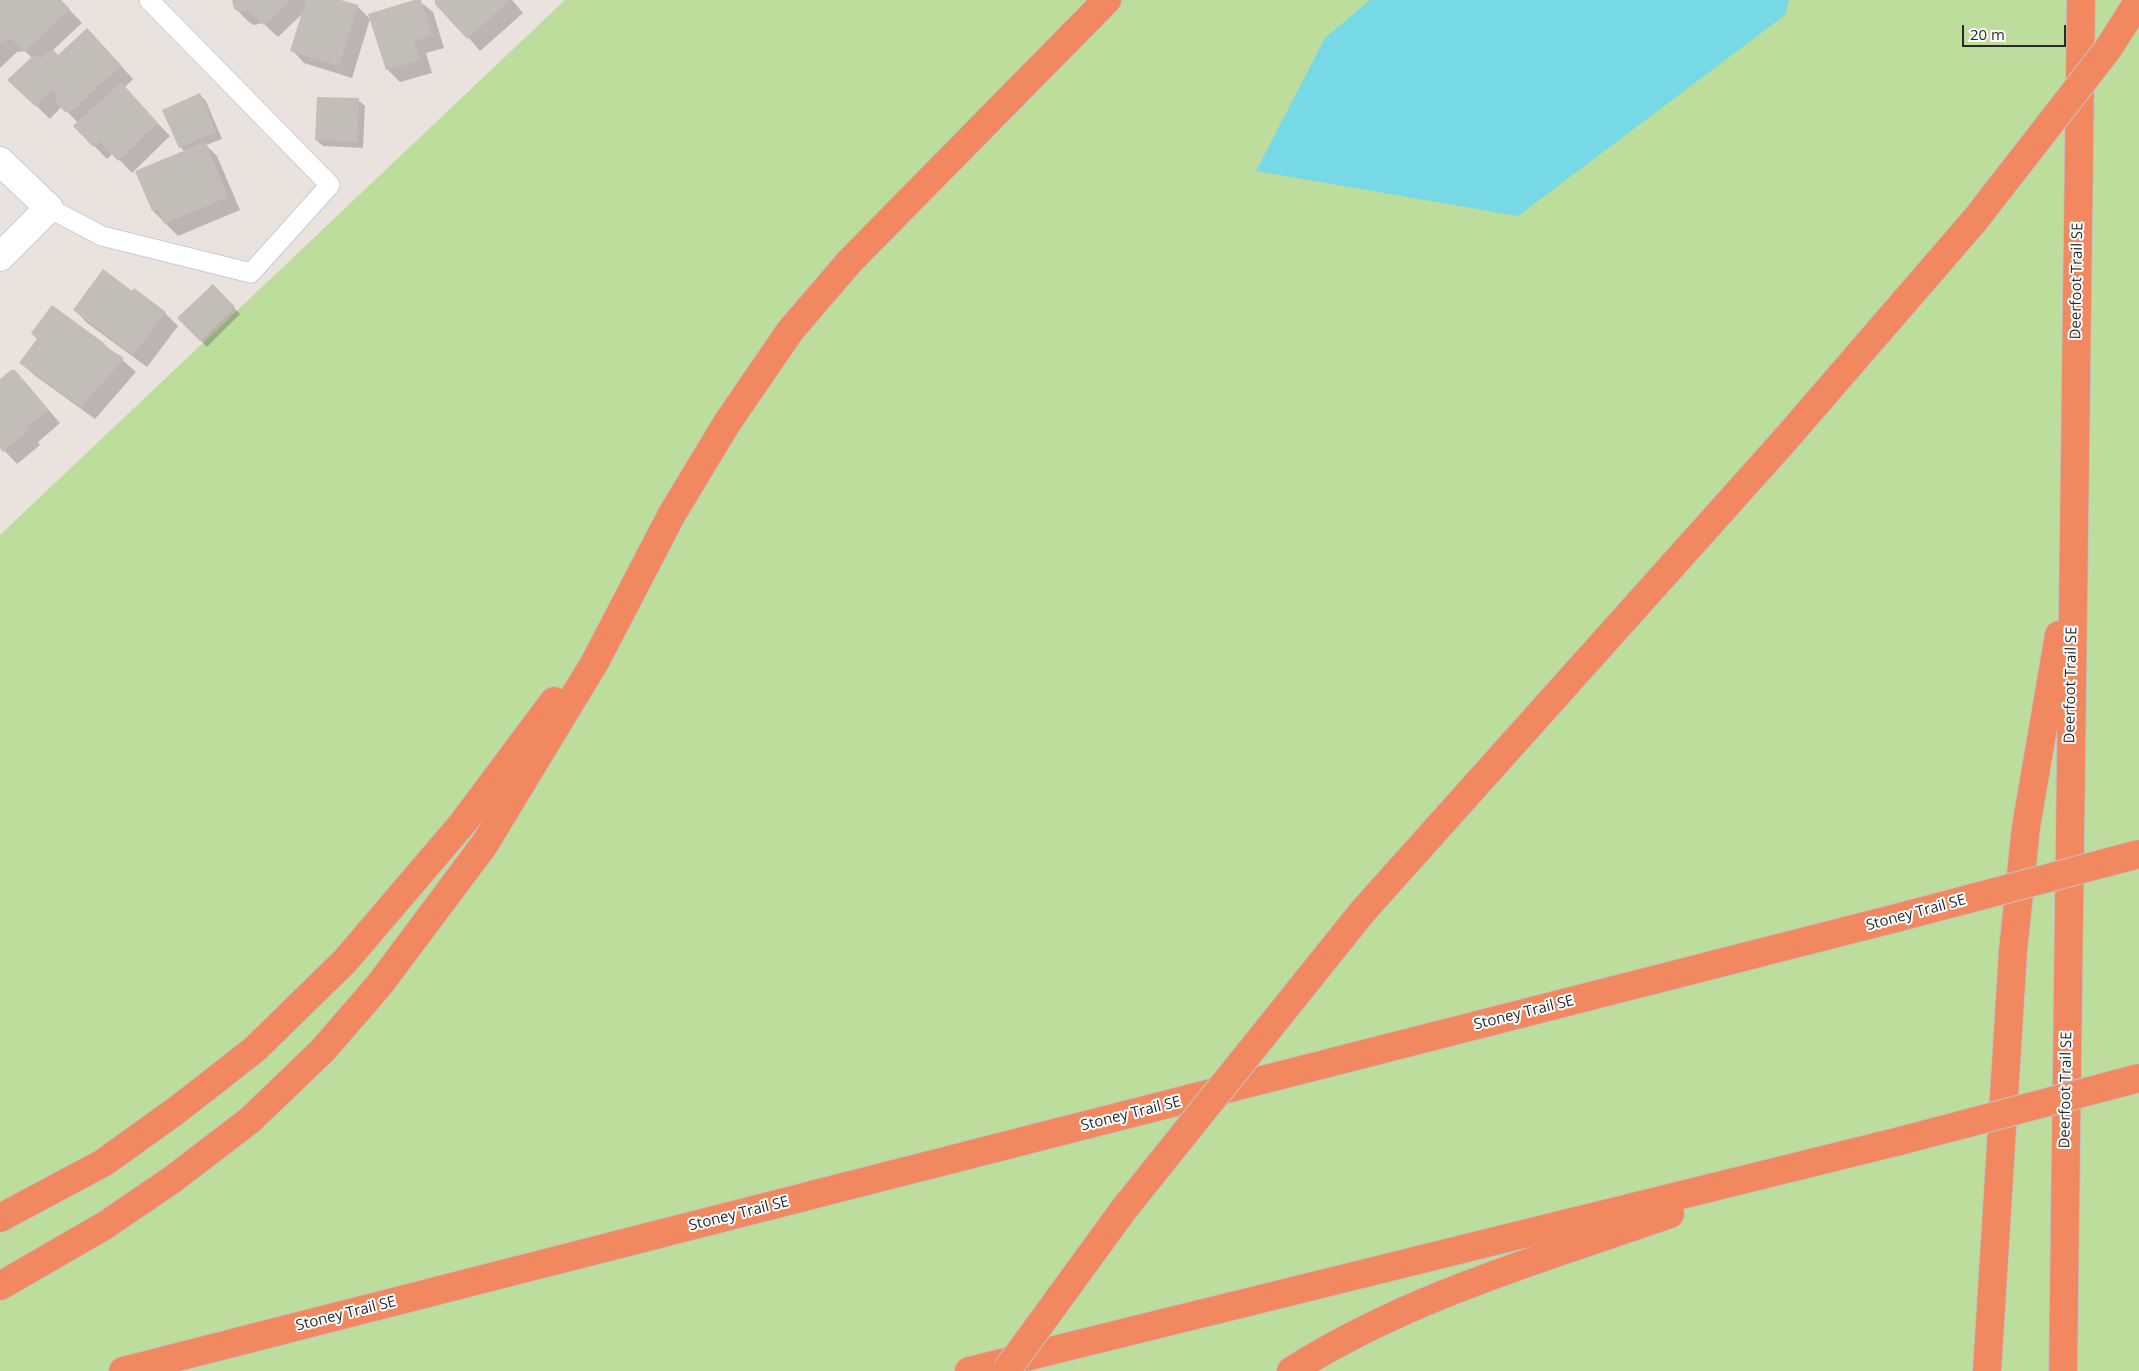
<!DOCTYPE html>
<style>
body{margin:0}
#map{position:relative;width:2139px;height:1371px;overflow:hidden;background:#eae2dc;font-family:"Open Sans",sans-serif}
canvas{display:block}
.scale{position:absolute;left:1962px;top:25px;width:104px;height:22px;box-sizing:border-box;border:2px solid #292929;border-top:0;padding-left:6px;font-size:15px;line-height:18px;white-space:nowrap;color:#292929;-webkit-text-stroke:4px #fff;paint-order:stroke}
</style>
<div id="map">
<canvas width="2139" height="1371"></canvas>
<div class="scale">20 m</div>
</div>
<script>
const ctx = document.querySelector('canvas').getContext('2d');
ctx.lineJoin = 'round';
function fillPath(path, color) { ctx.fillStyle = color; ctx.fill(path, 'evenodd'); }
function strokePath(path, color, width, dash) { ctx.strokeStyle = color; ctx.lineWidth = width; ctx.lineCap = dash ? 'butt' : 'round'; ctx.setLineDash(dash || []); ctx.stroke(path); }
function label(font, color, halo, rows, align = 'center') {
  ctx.font = font + ' "Open Sans",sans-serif'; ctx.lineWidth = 4; ctx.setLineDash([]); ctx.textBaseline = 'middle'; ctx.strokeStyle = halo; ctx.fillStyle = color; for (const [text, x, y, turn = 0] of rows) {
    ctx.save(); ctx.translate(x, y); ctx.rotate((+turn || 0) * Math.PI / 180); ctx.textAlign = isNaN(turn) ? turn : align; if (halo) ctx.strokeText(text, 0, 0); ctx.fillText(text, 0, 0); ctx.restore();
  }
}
const green = new Path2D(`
 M 565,0 L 2139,0 L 2139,1371 L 0,1371 L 0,535 Z`);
const water = new Path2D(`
 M 1370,0 L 1789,0 L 1785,15 L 1518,216 L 1256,171 L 1325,38 Z`);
const shadow = new Path2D(`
 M 0,0 L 60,0 L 82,23 L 52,51 L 58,57 L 100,43 L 133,79 L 124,88 L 170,136 L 132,173 L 113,153 L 107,159 L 75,126 L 78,123 L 62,106 L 50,119 L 22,92 L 32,58 L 25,51 L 17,52 L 0,68 Z
 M 233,0 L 337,0 L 357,6 L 370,19 L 352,78 L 304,63 L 292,50 L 303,13 L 278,37 L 263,23 L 254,25 L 249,22 L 235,8 Z
 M 418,0 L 433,12 L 444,48 L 426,53 L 432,73 L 400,82 L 387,69 Z
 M 436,0 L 512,0 L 523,13 L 480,51 Z
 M 200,95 L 206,101 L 222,139 L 206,145 L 217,156 L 240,210 L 178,236 L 153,211 L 137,172 L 185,152 L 180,147 Z
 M 358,100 L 365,106 L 363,148 L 323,146 L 316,140 Z
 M 213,286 L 240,314 L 207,347 L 179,318 Z
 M 132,292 L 165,313 L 178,326 L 147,367 L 87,323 L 75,310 Z
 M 38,339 L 104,344 L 136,372 L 95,419 L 34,375 L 21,362 Z
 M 14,371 L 60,423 L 38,442 L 40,445 L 17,464 L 0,446 L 0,380 Z`);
const building = new Path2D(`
 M 0,0 L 61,0 L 70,9 L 24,52 L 12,39 L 4,40 L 0,43 Z
 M 232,0 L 291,0 L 264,25 L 249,11 L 240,12 L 234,9 Z
 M 306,0 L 341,0 L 358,5 L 339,66 L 290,51 Z
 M 414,0 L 421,0 L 432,35 L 414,41 L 420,60 L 386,70 L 368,14 Z
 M 435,0 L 510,0 L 467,39 L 435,4 Z
 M 87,28 L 121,65 L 72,111 L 65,112 L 56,102 L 57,95 L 52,90 L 36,107 L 7,80 L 35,54 L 40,59 L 52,49 L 58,55 Z
 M 121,82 L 158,123 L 118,161 L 100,141 L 93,147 L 73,126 Z
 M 200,93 L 216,132 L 179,148 L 162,110 Z
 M 317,97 L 359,98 L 357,142 L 315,140 Z
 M 205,142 L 228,197 L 164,224 L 158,209 L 152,211 L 135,171 Z
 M 103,269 L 132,291 L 134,288 L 166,312 L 133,355 L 73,310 Z
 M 213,284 L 235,307 L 200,341 L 177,318 Z
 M 52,305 L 104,343 L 103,345 L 124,358 L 81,407 L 19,363 L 37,339 L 31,333 Z
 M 11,370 L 15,370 L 49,410 L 26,428 L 28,431 L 3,452 L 0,448 L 0,379 Z`);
const service = new Path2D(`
 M 49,208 L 102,236 L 251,273 L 330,185 L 149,0`);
const minor = new Path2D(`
 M 0,161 L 49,208 L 0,257`);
const motorway = new Path2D(`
 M 1363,911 L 1784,441 L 1975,220
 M 0,1218 L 103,1163 L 177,1110 L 255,1049 L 345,961 L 462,824 L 554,701
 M 0,1286 L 104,1226 L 173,1179 L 250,1120 L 323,1050 L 380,984 L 484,845 L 595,662 L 672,514 L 727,423 L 790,331 L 850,261 L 1107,0
 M 123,1371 L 1904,916
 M 969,1371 L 1900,1141
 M 1291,1371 C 1407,1297 1541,1259 1670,1214
 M 1987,1371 L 2013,951 L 2026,827 L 2059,635
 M 2063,1371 L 2081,0`);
const motorwayBridge = new Path2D(`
 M 1975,220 L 2108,49 L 2139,0
 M 1904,916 L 2139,854
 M 1900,1141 L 2139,1078
 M 1006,1371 L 1124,1209 L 1363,911`);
const streetNames = [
 ["Deerfoot Trail SE",2077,281,-89],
 ["Deerfoot Trail SE",2071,685,-89],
 ["Stoney Trail SE",1916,913,-15],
 ["Stoney Trail SE",1524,1013,-14],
 ["Deerfoot Trail SE",2066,1090,-89],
 ["Stoney Trail SE",1131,1114,-14],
 ["Stoney Trail SE",739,1214,-14],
 ["Stoney Trail SE",346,1314,-14]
];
fillPath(green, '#bcdd9c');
fillPath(water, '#76d9e5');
fillPath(shadow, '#0003');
fillPath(building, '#c3bdb7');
strokePath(service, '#c7cdd6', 21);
strokePath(minor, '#c7cdd6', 30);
strokePath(motorway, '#c3c3c3', 30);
strokePath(service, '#fff', 19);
strokePath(minor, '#fff', 28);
strokePath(motorway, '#f2885f', 28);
strokePath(motorwayBridge, '#c3c3c3', 30, []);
strokePath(motorwayBridge, '#f2885f', 28);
label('15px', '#292929', '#fff', streetNames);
</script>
